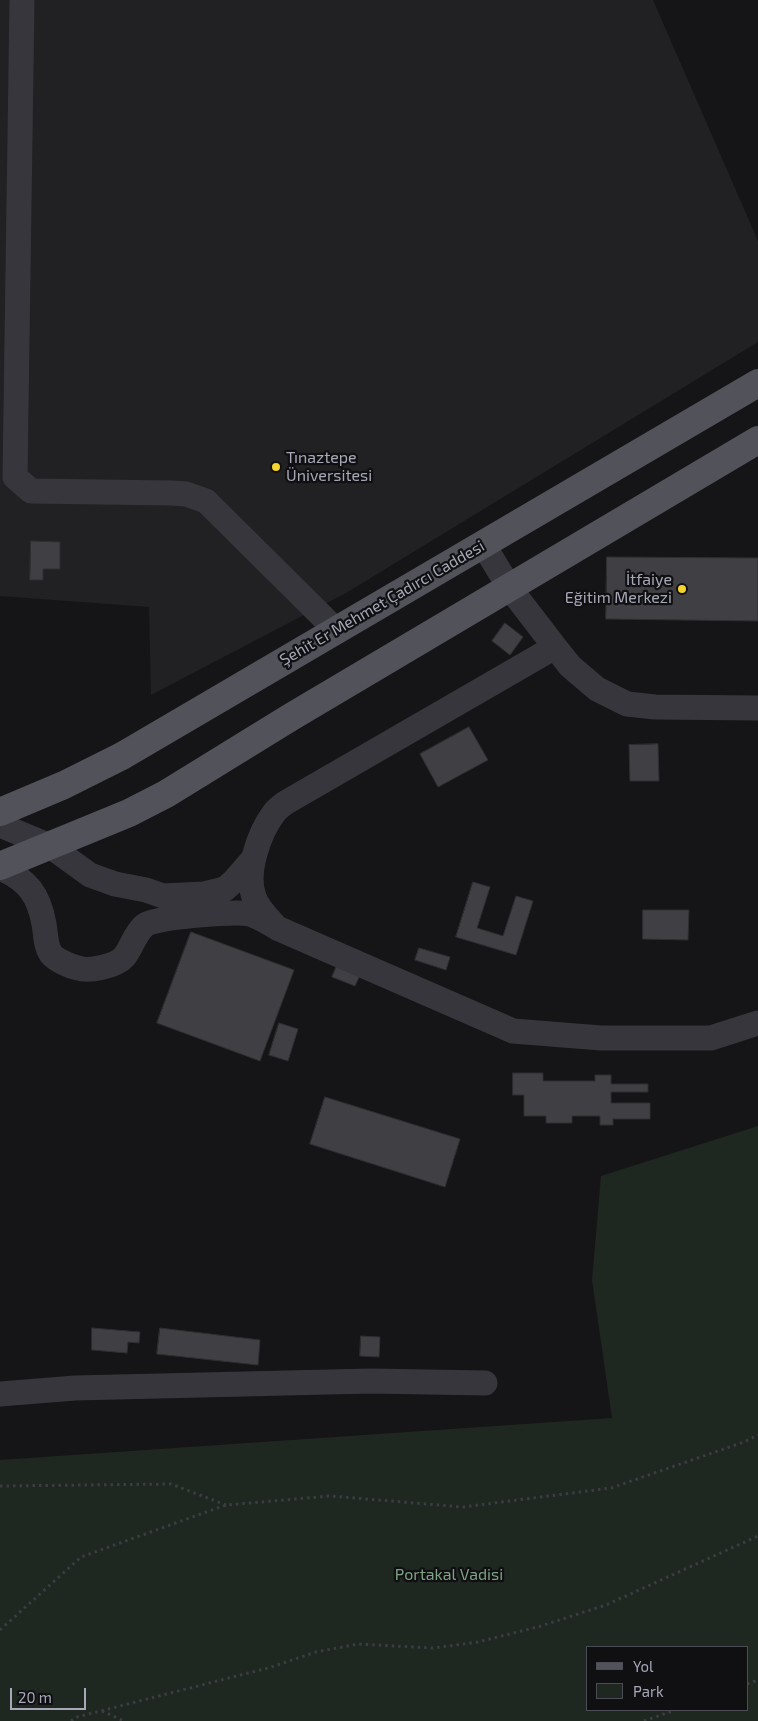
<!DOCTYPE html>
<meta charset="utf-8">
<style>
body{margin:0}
#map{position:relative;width:758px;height:1721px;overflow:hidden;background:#151517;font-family:"Exo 2",sans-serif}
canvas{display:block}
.legend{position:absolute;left:586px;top:1646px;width:162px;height:65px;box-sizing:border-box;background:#101012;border:1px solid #4c4d54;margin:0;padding:6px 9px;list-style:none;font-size:15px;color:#a6a8b7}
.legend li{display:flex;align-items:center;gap:10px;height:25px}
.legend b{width:25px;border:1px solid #4c4d54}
.scale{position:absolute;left:10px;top:1688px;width:76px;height:22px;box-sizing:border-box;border:2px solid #a6a8b7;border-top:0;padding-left:6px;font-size:15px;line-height:18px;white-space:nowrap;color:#a6a8b7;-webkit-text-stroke:4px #101012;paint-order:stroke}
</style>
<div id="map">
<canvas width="758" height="1721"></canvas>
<ul class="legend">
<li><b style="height:6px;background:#52525b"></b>Yol</li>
<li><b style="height:14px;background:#1f2721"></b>Park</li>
</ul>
<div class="scale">20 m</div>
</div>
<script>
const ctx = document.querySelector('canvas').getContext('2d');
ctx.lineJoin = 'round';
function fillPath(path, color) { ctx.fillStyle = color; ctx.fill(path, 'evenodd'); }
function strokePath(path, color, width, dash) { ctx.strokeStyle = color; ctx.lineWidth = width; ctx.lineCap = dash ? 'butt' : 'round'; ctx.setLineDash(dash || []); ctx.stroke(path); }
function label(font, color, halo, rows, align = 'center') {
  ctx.font = font + ' "Exo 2",sans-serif'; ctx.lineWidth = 4.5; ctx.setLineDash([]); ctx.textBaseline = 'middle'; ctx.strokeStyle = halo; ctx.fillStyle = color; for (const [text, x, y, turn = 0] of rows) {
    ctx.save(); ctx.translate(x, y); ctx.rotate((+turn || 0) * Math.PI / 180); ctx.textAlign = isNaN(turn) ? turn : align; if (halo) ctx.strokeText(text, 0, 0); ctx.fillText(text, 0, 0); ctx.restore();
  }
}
const built = new Path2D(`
 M 0,0 L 653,0 L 758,241 L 758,342 L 346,593 L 151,695 L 149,607 L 0,596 Z`);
const green = new Path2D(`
 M 758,1126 L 758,1721 L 0,1721 L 0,1460 L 612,1418 L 592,1280 L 601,1176 ZM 587,1647 L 747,1647 L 747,1710 L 587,1710 Z`);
const building = new Path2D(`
 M 31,541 L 60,542 L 60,569 L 43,569 L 43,580 L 30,580 Z
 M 607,557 L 758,558 L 758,621 L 606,619 Z
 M 505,623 L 523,637 L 510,655 L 492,641 Z
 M 469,727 L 488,760 L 438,787 L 420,754 Z
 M 658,744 L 659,781 L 630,781 L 629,745 Z
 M 473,882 L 490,887 L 477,928 L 503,936 L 516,896 L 533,901 L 516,955 L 456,937 Z
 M 643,910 L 689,910 L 688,940 L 643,939 Z
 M 191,932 L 294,970 L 260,1061 L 157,1023 Z
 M 419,948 L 450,957 L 446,970 L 415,960 Z
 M 338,963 L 361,973 L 355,986 L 332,977 Z
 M 279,1023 L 298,1029 L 288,1061 L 269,1055 Z
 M 513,1073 L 543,1073 L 543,1081 L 595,1081 L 595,1075 L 611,1075 L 611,1084 L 648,1084 L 648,1092 L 611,1092 L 611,1103 L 650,1103 L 650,1119 L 613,1119 L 613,1125 L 600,1125 L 600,1116 L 572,1116 L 572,1123 L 546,1123 L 546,1116 L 524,1116 L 524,1095 L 513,1095 Z
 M 325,1097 L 460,1139 L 445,1187 L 310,1144 Z
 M 92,1328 L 140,1332 L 139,1343 L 128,1342 L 127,1353 L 92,1350 Z
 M 160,1328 L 260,1340 L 258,1365 L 157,1354 Z
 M 361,1336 L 380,1337 L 379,1357 L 360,1356 Z`);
const path = new Path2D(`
 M 0,1486 L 171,1484 L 226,1505
 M 0,1630 L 81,1557 L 226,1505 L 330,1496 L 463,1507 L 611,1488 L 744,1442 L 758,1435
 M 747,1684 L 758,1680
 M 102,1711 L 124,1721
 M 71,1721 L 77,1717 L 268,1668 L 316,1652 L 358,1644 L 433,1648 L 478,1642 L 541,1626 L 606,1605 L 758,1536
 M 644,1721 L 675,1710`);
const minor = new Path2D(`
 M 22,0 L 15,477 L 31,491 L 172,493 L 186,494 L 206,501 L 336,630
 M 483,544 L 509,587 L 555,647 L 570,666 L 597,689 L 627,704 L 655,707 L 758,708
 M 555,647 L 285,803 C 281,806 277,809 274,813 C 259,833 245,873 254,897 C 258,909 269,919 277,928 L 513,1031 L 601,1038 L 711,1038 L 758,1023
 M 0,825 L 50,846 L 90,875 L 115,884 L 146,890 L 163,896 L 204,894 L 225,889 L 235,880 L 254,858
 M 0,868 C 27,879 39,895 44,924 C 46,934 45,945 51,954 C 56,960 69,966 78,968 C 89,972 116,966 124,957 C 132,948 134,934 145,925 C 154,917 236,911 250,914 C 258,916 266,922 274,926
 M 0,1394 L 75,1388 L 371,1381 L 485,1383`);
const major = new Path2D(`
 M 0,812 L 64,785 L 122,756 L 758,383
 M 0,866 L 129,813 L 166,794 L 291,717 L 758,440`);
const markers = [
 [276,467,5,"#f5d42e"],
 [682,589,5,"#f5d42e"]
];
const poiNames = [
 ["Tınaztepe",286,458],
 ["Üniversitesi",286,476],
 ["İtfaiye",672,580,"right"],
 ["Eğitim Merkezi",672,598,"right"]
];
const streetNames = [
 ["Şehit Er Mehmet Çadırcı Caddesi",382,603,-30]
];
const parkNames = [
 ["Portakal Vadisi",449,1575]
];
fillPath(built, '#212124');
fillPath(green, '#1f2721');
fillPath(building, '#3f3f44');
strokePath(building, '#2f2f33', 1);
strokePath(path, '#3c3c43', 3, [2.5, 4]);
strokePath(minor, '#36363c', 25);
strokePath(major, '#52525b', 28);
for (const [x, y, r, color] of markers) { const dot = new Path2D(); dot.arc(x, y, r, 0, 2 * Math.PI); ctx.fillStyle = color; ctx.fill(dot); strokePath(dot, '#101012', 2); }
label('16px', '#a6a8b7', '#101012', poiNames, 'left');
label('16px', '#a6a8b7', '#101012', streetNames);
label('16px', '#7da285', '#101012', parkNames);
</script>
